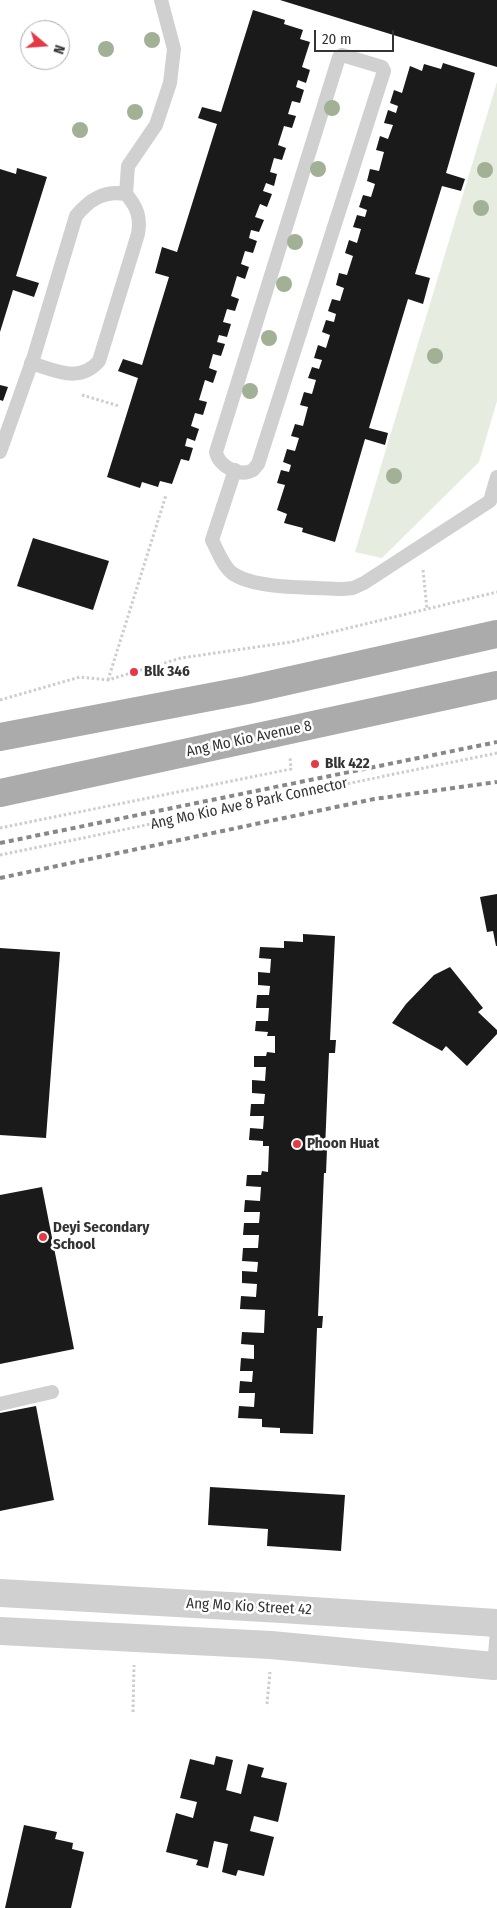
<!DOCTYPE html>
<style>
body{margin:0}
#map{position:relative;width:497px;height:1908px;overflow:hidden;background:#fff;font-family:"Fira Sans Condensed",sans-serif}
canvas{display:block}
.north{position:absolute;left:20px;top:20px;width:50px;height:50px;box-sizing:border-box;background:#fff;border:1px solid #adadad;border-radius:50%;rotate:108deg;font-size:14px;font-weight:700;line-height:20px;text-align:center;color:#333}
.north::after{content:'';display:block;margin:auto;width:18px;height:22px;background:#e63946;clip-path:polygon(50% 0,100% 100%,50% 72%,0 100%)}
.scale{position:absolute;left:314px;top:30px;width:80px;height:22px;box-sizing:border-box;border:2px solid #333;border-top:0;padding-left:6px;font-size:15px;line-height:18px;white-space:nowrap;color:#333;-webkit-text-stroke:4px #fff;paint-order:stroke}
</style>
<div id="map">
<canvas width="497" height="1908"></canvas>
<div class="north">N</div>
<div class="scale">20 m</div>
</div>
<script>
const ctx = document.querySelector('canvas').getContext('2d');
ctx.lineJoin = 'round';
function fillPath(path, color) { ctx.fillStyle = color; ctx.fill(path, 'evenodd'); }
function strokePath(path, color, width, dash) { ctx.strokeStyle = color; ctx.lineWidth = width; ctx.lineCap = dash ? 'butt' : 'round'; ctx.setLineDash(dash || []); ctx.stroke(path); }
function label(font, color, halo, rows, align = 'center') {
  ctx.font = font + ' "Fira Sans Condensed",sans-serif'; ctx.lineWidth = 5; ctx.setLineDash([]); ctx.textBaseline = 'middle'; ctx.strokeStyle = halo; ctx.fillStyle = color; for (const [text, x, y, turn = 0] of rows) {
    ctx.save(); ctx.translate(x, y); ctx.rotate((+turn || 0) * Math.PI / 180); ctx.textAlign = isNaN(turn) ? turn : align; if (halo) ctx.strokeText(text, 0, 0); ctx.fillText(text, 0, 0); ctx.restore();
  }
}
const green = new Path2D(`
 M 497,82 L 497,401 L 479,462 L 382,558 L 355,552 Z`);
const building = new Path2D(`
 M 280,0 L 497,0 L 497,67 Z
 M 253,10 L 285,20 L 284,24 L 303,30 L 300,39 L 310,42 L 302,67 L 310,70 L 306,83 L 298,80 L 296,87 L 304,90 L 300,103 L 292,101 L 288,114 L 296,116 L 292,128 L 284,126 L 278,145 L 286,148 L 282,160 L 274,158 L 270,172 L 277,174 L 274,186 L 266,183 L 263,191 L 272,194 L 267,207 L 260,204 L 255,217 L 264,220 L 259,232 L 251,230 L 249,238 L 257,241 L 253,253 L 245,251 L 241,264 L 249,267 L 245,279 L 237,276 L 231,296 L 239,299 L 235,311 L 227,309 L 223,322 L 231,324 L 227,337 L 219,335 L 217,342 L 225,344 L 221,356 L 213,354 L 209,368 L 217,371 L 213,383 L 205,380 L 199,400 L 207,402 L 203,415 L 195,413 L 191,426 L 199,429 L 195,441 L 187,438 L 185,446 L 193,448 L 189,461 L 181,459 L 172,484 L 160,481 L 158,487 L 142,482 L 140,488 L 107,477 L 138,378 L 118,371 L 123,359 L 142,365 L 169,277 L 155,273 L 162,247 L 177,252 L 217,124 L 198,118 L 202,107 L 221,112 Z
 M 443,63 L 475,73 L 446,173 L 465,179 L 461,191 L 442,186 L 415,274 L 430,278 L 423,304 L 408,299 L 369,428 L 388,433 L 385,445 L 365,439 L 335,542 L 302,532 L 303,528 L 284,523 L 287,514 L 277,510 L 285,485 L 277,483 L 281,470 L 289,472 L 291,465 L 283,462 L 287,449 L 295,451 L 299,438 L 291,436 L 295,424 L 303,426 L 308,407 L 300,405 L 304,392 L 312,394 L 316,380 L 308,378 L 312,367 L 319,369 L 322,360 L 314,358 L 318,345 L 326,348 L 330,335 L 322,332 L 326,320 L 334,322 L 336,314 L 328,311 L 332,299 L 340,301 L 344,288 L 336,285 L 339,273 L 347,275 L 353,256 L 345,253 L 349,240 L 357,243 L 361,229 L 353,227 L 357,215 L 365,217 L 367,210 L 359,207 L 363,195 L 371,197 L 375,184 L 367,181 L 370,169 L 379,171 L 384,152 L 376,150 L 380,136 L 388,139 L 393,125 L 384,123 L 388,110 L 396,113 L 398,106 L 390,103 L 394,90 L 402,93 L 410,66 L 422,71 L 424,64 L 441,69 Z
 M 17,168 L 47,177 L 16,276 L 39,283 L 34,297 L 13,290 L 0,332 L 0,169 L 16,174 Z
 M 0,385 L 8,387 L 3,401 L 0,400 Z
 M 33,538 L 109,561 L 93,610 L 17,586 Z
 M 497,894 L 497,946 L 496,946 L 493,931 L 487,932 L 480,897 Z
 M 303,934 L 335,936 L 330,1040 L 336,1040 L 335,1053 L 329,1053 L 325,1149 L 327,1149 L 326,1173 L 324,1173 L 318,1316 L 323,1316 L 322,1328 L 317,1328 L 313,1434 L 280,1433 L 280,1428 L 262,1427 L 262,1419 L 238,1418 L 239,1406 L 254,1407 L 255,1393 L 239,1393 L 240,1381 L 252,1382 L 253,1371 L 240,1371 L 241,1358 L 254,1359 L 254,1345 L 241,1344 L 242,1332 L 264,1333 L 265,1310 L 240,1309 L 241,1296 L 256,1297 L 257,1284 L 242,1283 L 242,1271 L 257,1272 L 258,1262 L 242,1261 L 243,1248 L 258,1248 L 259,1235 L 243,1235 L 244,1223 L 259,1223 L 260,1212 L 244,1212 L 245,1200 L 260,1201 L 261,1187 L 246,1186 L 247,1175 L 261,1175 L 262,1171 L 268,1172 L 269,1146 L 263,1146 L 263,1141 L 249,1140 L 250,1128 L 263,1129 L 264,1116 L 250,1116 L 251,1104 L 264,1104 L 265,1094 L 252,1093 L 252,1080 L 265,1081 L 266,1067 L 254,1067 L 254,1056 L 266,1056 L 267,1052 L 275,1053 L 275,1036 L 267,1036 L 268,1032 L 255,1031 L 256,1021 L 268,1021 L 269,1008 L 256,1008 L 257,995 L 269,995 L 270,986 L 258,985 L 258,972 L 270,973 L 271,959 L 259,958 L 260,947 L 284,948 L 284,941 L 303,942 Z
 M 0,948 L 60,952 L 46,1138 L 0,1135 Z
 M 450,967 L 483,1008 L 478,1012 L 497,1030 L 497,1034 L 467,1066 L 446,1046 L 442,1051 L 392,1023 L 406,1004 L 434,975 Z
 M 42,1187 L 74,1349 L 0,1364 L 0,1195 Z
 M 36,1406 L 54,1500 L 0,1511 L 0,1413 Z
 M 210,1487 L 345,1495 L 341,1551 L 267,1546 L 268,1529 L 208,1525 Z
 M 216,1756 L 233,1760 L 226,1790 L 241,1794 L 248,1764 L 264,1768 L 261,1777 L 287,1783 L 278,1822 L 254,1816 L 250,1831 L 274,1837 L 264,1876 L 238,1870 L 236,1876 L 222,1872 L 228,1844 L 214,1841 L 208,1868 L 196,1865 L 198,1860 L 166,1852 L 176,1813 L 193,1818 L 197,1802 L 180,1798 L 190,1759 L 214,1765 Z
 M 24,1825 L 57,1832 L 55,1839 L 73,1843 L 72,1849 L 84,1852 L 71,1908 L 5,1908 Z`);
const path = new Path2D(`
 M 82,395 L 119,406
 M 423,570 L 427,609
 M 108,680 L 166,495
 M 0,700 L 80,677 L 108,680 L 181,658 L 291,642 L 497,592
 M 0,828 L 291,769 L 290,757
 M 0,855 L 497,753
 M 267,1704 L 270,1672
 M 133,1712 L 134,1665`);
const service = new Path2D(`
 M 342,55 L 382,67 L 384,71 L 258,464 C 258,464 253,470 253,470 C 239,478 218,465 216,452 L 339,57 Z
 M 126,194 L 128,166 L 156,125 L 170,83 L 174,49 L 161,0
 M 0,452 L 34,356 L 76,216 C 89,200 104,190 126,194 C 137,207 141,217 138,234 L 99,361 C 79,384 55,370 31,363
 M 235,470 L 212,540 C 217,550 223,566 232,573 C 255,590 315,587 343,589 L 353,588 L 364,583 L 490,501 L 497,477
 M 0,1404 L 52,1392
 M 494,1666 L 497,1631`);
const minor = new Path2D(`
 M 0,1593 L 282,1609 L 497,1623
 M 0,1631 L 271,1645 L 494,1666`);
const primary = new Path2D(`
 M 0,737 L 247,690 L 497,634
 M 0,793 L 497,685`);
const rail = new Path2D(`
 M 0,843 L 497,742
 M 0,878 L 374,799 L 497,782`);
const trees = [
 [152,40],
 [106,49],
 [332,108],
 [135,112],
 [80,130],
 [318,169],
 [485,170],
 [481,208],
 [295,242],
 [284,284],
 [269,338],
 [435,356],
 [250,391],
 [394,476]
];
const markers = [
 [134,672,5,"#e63946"],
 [315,764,5,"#e63946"],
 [297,1144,5,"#e63946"],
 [43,1237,5,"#e63946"]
];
const poiNames = [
 ["Blk 346",144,672],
 ["Blk 422",325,764],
 ["Phoon Huat",307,1144],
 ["Deyi Secondary",53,1228],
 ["School",53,1245]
];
const streetNames = [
 ["Ang Mo Kio Avenue 8",249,739,-12],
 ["Ang Mo Kio Ave 8 Park Connector",249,804,-12],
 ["Ang Mo Kio Street 42",249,1607,3]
];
fillPath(green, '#e6ecdf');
fillPath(building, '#1a1a1a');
strokePath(path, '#cdcdcd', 3, [2.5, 2.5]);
strokePath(service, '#d0d0d0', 14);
strokePath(minor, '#d0d0d0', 28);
strokePath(primary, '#ababab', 28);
strokePath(rail, '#888', 4, [5, 4]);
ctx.fillStyle = '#a2b095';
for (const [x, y] of trees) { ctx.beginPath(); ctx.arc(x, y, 8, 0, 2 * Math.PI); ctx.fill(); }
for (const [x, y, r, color] of markers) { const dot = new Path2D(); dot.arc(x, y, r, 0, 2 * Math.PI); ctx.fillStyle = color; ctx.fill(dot); strokePath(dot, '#fff', 2); }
label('bold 15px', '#333', '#fff', poiNames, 'left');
label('15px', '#333', '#fff', streetNames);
</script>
